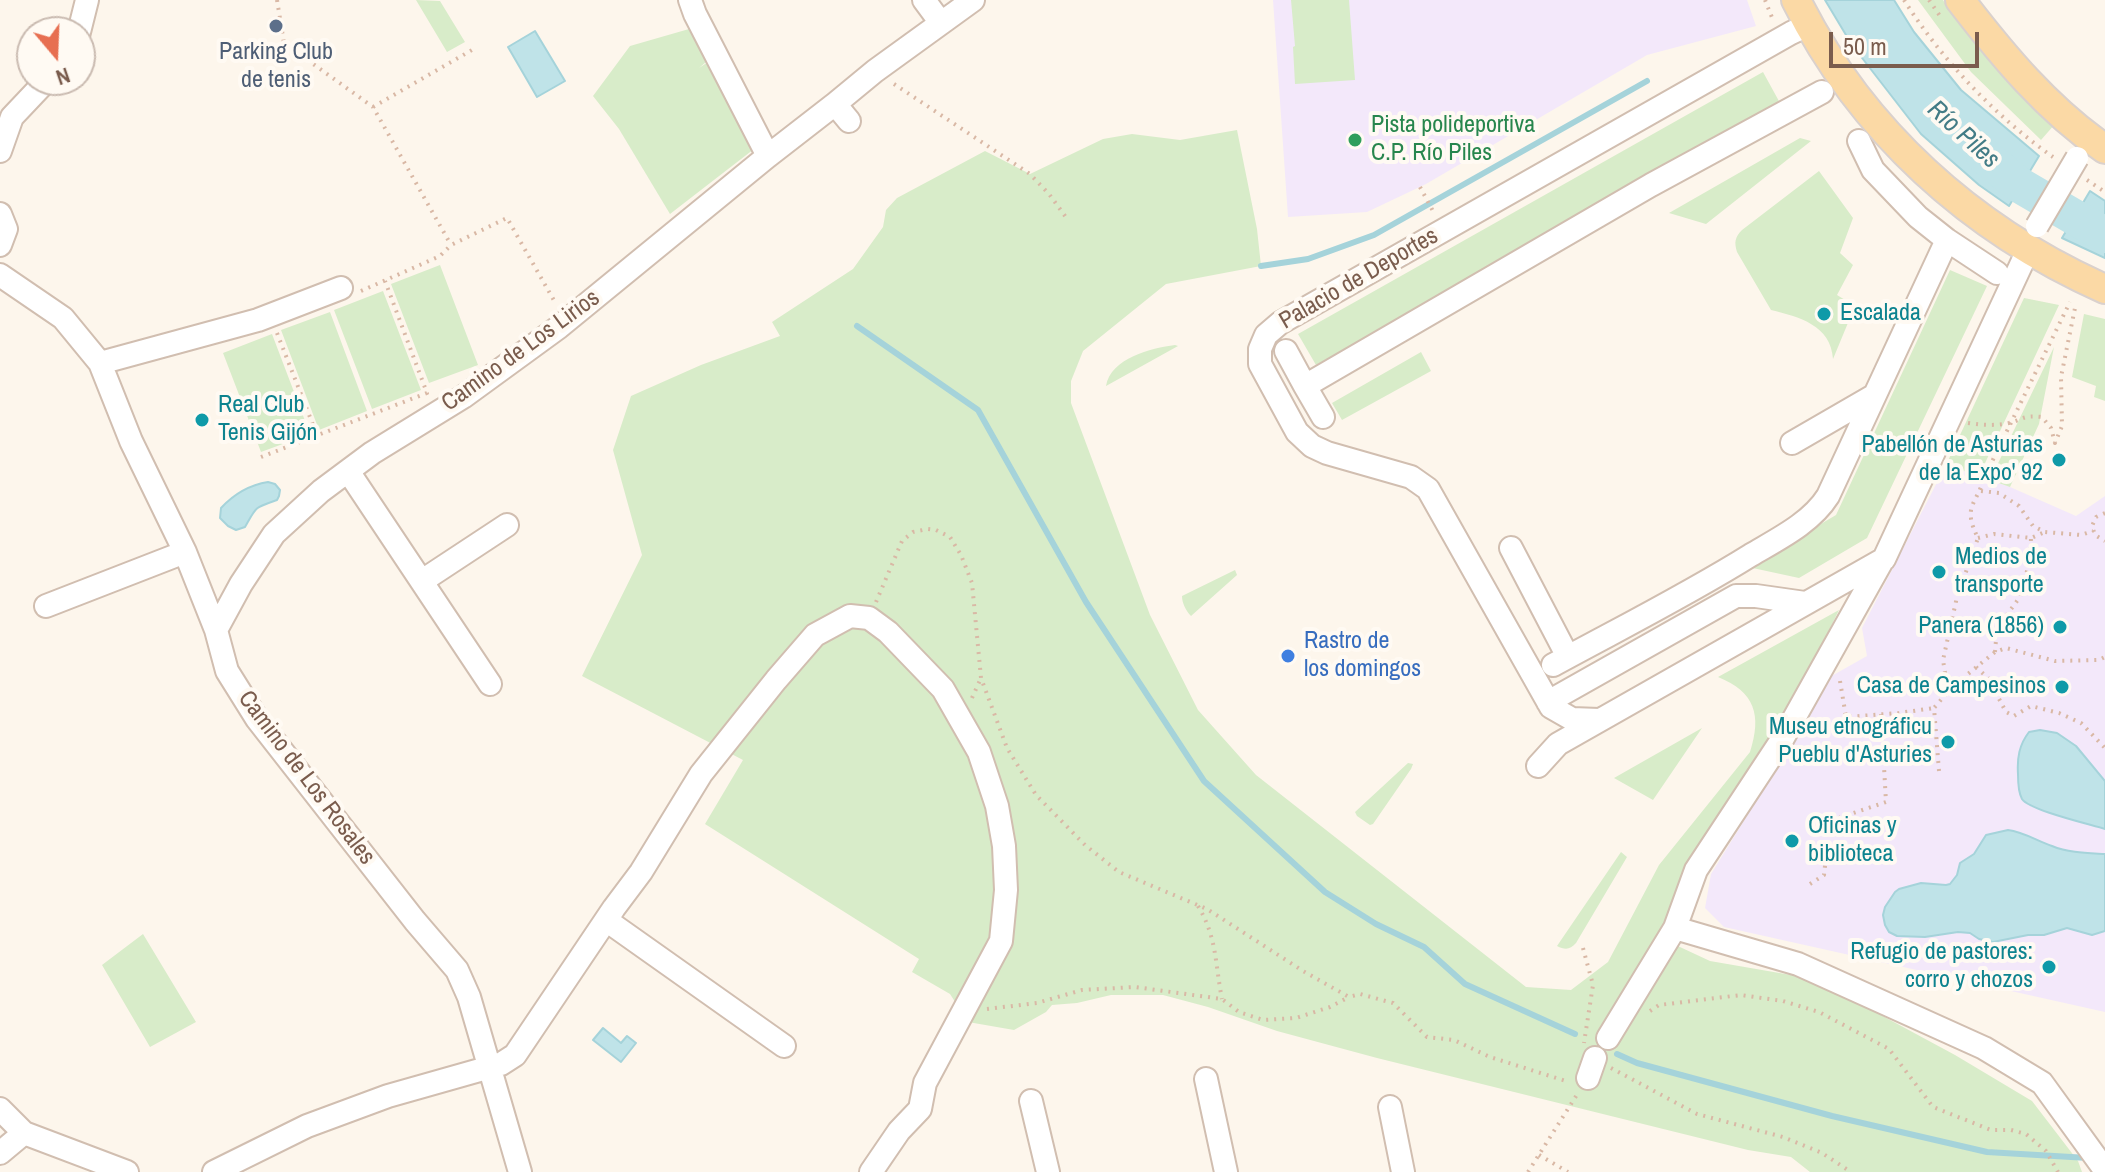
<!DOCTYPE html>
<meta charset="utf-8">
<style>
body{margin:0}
#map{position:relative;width:2105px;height:1172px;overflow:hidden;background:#fdf6ec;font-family:"Archivo Narrow",sans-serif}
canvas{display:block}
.north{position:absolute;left:16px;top:16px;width:80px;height:80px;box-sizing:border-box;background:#fffaf3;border:2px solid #cabbb1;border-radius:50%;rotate:161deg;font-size:22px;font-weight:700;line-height:32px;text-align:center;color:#7a5c4d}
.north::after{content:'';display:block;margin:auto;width:28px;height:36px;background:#e76f51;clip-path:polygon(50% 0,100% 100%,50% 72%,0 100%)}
.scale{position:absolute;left:1829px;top:32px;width:150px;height:36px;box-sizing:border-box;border:4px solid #7a5c4d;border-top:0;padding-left:10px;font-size:24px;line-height:28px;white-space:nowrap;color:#7a5c4d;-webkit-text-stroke:6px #fffaf3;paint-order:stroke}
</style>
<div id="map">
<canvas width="2105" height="1172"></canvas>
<div class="north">N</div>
<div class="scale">50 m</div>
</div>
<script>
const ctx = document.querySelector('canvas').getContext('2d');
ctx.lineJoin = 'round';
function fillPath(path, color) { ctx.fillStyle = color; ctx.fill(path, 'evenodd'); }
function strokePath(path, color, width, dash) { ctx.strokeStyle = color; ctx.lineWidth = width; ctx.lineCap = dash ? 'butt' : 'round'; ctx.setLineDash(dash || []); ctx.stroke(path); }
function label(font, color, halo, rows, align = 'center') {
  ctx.font = font + ' "Archivo Narrow",sans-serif'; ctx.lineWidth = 8; ctx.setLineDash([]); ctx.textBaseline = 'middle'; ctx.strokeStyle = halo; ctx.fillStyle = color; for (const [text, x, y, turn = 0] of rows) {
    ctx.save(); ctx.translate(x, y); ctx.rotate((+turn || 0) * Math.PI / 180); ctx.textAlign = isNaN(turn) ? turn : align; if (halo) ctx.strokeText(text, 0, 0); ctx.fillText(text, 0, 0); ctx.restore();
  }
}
const education = new Path2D(`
 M 1273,0 L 1747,0 L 1756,26 L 1647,55 L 1426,184 L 1367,212 L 1288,217 Z
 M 1946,465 L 2010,487 L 2076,516 L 2105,496 L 2105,1012 L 1724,927 L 1705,908 L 1711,874 L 1753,806 L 1828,678 L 1867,656 L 1862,628 Z`);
const green = new Path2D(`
 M 416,0 L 440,1 L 465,42 L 447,52 Z
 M 1291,0 L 1349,0 L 1355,80 L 1295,84 L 1293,47 L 1295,46 Z
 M 1918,0 L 1943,0 L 1949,10 L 2055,124 L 2041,140 L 1971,72 Z
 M 689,29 L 706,62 L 699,68 L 708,62 L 754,149 L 670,214 L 619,129 L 593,96 L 630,46 Z
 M 1763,72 L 1780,103 L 1316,365 L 1298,334 Z
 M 1237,130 L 1257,229 L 1261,266 L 1166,284 L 1083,351 L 1071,381 L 1071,403 L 1150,615 L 1198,710 L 1256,775 L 1526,987 L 1571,990 L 1608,962 L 1659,865 L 1750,752 C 1762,715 1755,692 1718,677 L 1839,610 L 1809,671 L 1762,755 L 1676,890 L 1663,937 L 1667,941 L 1710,961 L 1814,979 L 1955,1055 L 2032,1101 L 2078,1161 L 2082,1172 L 1810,1172 L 1791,1157 L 1748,1150 L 1377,1058 L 1277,1031 L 1208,1007 L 1163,995 L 1111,995 L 1077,1003 L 1052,1005 L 1046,1012 L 1014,1030 L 968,1022 L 950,994 L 912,972 L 919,959 L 705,824 L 743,760 L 582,676 L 642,555 L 613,450 L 631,396 L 701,365 L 780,336 L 772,322 L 853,269 L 883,227 L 886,210 L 897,198 L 985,151 L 1030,174 L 1103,139 L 1132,134 L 1180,140 Z
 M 1800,138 L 1811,141 L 1706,224 L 1669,213 Z
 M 1819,171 L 1853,218 L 1840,253 L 1853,265 L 1837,295 L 1855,306 L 1833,359 C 1831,325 1799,317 1771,310 L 1737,252 C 1734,242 1735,237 1742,230 Z
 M 440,265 L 478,365 L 429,383 L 391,284 Z
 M 1950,270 L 1987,286 L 1867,538 L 1799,578 L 1748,567 L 1836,515 Z
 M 383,291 L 421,390 L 372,409 L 334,310 Z
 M 2024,298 L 2059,305 L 1979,476 L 1946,465 Z
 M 330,312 L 367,411 L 319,430 L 281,330 Z
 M 2084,314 L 2105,319 L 2105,401 L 2094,397 L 2096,386 L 2072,377 Z
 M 272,334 L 310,434 L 261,452 L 223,353 Z
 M 1175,345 L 1178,346 L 1106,386 C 1111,358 1151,348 1175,345 Z
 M 2054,347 L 2039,424 L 2010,487 L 1990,480 Z
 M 1421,352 L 1431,371 L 1342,420 L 1332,403 Z
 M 1235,570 L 1237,575 L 1191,616 C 1186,611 1182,603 1182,596 Z
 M 1702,728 L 1653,800 L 1614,778 Z
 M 1408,763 L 1413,764 L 1411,769 L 1373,824 L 1370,825 L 1357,816 L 1355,812 Z
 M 1621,852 L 1627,857 L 1576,943 C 1570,950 1565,950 1557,946 Z
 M 143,934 L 196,1022 L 150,1047 L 102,965 Z`);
const water = new Path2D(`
 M 1825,0 L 1894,0 L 1914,32 L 1961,90 L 2039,156 L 2009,206 L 1979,185 L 1921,134 L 1852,45 Z
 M 535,31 L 565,81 L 537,97 L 508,47 Z
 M 2090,191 L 2105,201 L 2105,258 L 2062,238 Z
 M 268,482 L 275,484 L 280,490 L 279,496 L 277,500 C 254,508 257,506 245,527 L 236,530 L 228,526 L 220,518 L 221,508 C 234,494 249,485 268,482 Z
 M 2040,730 L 2057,733 L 2076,746 L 2105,781 L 2105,829 C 2089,824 2029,810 2022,799 C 2018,792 2018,782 2018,774 C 2017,758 2019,745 2029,732 Z
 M 2008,830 C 2024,832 2037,841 2052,846 C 2069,853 2087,853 2105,854 L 2105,931 L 2092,935 L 2067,928 L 2044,935 L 2028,935 L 1993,942 L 1979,939 L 1970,933 L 1958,932 L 1925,937 L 1897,936 L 1889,932 L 1885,925 L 1883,915 L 1885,907 L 1895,892 L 1899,889 L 1921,883 L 1946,885 L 1950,884 L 1957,875 L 1960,863 L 1974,854 L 1986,835 Z
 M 603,1028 L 621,1043 L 627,1036 L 636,1043 L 621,1062 L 593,1040 Z`);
const stream = new Path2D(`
 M 1261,266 L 1308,259 L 1374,235 L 1647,81
 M 857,326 L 978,410 L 1086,602 L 1204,781 L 1325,892 L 1376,924 L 1424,947 L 1465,984 L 1575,1034
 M 1617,1054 L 1637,1063 L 1832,1116 L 1987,1152 L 2088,1158`);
const river = new Path2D(`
 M 1984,156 L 2021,186 L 2105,235`);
const path = new Path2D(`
 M 277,0 L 284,43 L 373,107 L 451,245
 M 1765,0 L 1773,20
 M 1904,0 C 1942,60 1995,116 2053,157
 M 1929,0 L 1940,16
 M 894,84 L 1030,174 L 1049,194 L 1068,220
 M 373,107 L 472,50
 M 2087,180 L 2105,192
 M 1420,187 L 1434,213
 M 361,291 L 440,256 L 451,245 L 507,218 L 556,304
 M 277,333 L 317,435
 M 1968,423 C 1982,425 1995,426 2009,423 C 2025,419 2022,415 2042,417 L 2051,428 L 2055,443 L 2062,426 L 2061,377 L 2076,303
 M 261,457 L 427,393 L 385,281
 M 1981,491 L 1999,493 L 2019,506 L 2033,526 L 2045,532 L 2081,535 L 2093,531
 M 2105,513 L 2096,517 L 2092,526 L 2095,535 L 2105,541
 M 1978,538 L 1994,534 L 2031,538 L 2045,532
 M 876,602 L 902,541 L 913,532 L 928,529 L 936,530 L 950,537 L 961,555 L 972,583 L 981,678 L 1007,748 L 1036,795 L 1085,845 L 1119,872 L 1207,909 L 1303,971 L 1349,997 L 1360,994 L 1393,1003 L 1427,1037 L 1454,1040 L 1490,1057 L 1569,1082
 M 1995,652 L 1997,628 L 2020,597 L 2030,560 L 2031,538
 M 1976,667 L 1988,678 L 2006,712 L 2014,716 L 2031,706 L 2059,713 L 2081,723 L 2105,748
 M 1840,681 L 1846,717 L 1899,713 L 1934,708
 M 1952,687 L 1946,679 L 1943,660 L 1957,597 L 1978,538 C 1962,506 1976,506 1984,478 L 2070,302
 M 972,698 L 981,678
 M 1846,717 L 1849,732
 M 1939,771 L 1934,708 L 1952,687 L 1995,652 L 2006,648 L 2055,661 L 2099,660 L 2105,657
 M 1810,884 L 1824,875 L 1830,821 L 1886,802 L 1881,714
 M 1198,906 C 1217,937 1215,964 1222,999
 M 1583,948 L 1593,985 L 1584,1043
 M 987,1009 L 1037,1003 L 1082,990 L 1135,987 L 1222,999 L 1239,1012 L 1263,1020 L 1296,1018 L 1330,1007 L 1349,997
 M 1650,1011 L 1659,1005 L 1741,995 L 1783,1001 L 1819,1012 L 1889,1049 L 1933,1107 L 1991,1130 L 2011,1130 L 2026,1134 L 2046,1151 L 2058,1172
 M 1611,1068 L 1697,1114 L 1783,1137 L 1822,1153 L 1851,1172
 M 1539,1155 L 1568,1172
 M 1528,1172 L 1578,1093`);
const minor = new Path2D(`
 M 690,0 L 695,14 L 768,156
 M 924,0 L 941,23
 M 79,32 L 87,0
 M 835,104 L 875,71 L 973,0
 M 1859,141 L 1873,170 L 1918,217 L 1947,240 L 1997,273
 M 0,151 L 12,117 L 47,80
 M 0,214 L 6,229 L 0,245
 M 0,275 L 63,318 L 100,363 L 131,441 L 185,552 L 216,630 L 227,671 L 257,719 L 415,921 L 457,970 L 469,997 L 520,1172
 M 1286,351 L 1305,386
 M 100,363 L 258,320 L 341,288
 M 1323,417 L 1305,386 L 1651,185 L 1822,92
 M 1792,443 L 1875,395
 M 348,471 L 490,684
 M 1511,548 L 1568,657
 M 422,581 L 507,525
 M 46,606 L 185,552
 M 216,630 L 241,584 L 274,534 L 321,491 L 372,453 L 463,397 L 559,327 L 768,156 L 835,104 L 849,121
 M 1553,665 C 1619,629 1687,595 1751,555 C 1778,539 1811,523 1828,496 L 1947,240
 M 1548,702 L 1736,596 L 1756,596 L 1805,603
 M 1599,720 L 1572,719 L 1551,707 L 1428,489 L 1411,477 L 1327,453 L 1312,446 L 1297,432 L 1260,364 L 1260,349 L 1266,335 L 1280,323 L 1791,33 L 1808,25
 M 1538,766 L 1558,744 L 1884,559 L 2028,250
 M 606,920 L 784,1046
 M 1675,928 L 1696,870 L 1783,738 L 1882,561
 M 1608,1038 L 1675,928 L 1798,964 L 1984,1048 L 2042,1083 L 2105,1170
 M 1588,1078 L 1595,1058
 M 1206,1079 L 1226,1172
 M 1031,1101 L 1048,1172
 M 1390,1107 L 1403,1172
 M 0,1109 L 24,1133 L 127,1172
 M 0,1153 L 24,1133
 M 214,1172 L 307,1126 L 388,1096 L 501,1064 L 515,1055 L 614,908 L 641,872 L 701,774 L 776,680 L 815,635 L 850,616 L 869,618 L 888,632 L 943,689 L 979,752 L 997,806 L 1004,846 L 1006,890 L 1001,941 L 925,1083 L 920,1109 L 899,1131 L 871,1172`);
const major = new Path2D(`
 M 1796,0 C 1861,131 1972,230 2105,289
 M 1960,0 C 2003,56 2047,109 2105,149`);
const minorBridge = new Path2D(`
 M 2037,226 L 2077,158`);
const markers = [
 [276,26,8,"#5c6f8a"],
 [1355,140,8,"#2e9e5b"],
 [1824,314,8,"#0f9aa8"],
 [202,420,8,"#0f9aa8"],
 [2059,460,8,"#0f9aa8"],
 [1939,572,8,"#0f9aa8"],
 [2060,627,8,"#0f9aa8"],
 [1288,656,8,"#3f7fe0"],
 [2062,687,8,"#0f9aa8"],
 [1948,742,8,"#0f9aa8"],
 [1792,841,8,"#0f9aa8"],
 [2049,967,8,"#0f9aa8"]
];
const serviceNames = [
 ["Parking Club",276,53],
 ["de tenis",276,81]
];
const leisureNames = [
 ["Pista polideportiva",1371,126],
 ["C.P. Río Piles",1371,154]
];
const streetNames = [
 ["Palacio de Deportes",1359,279,-30],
 ["Camino de Los Lirios",521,351,-36],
 ["Camino de Los Rosales",306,778,53]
];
const cultureNames = [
 ["Escalada",1840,314,"left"],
 ["Real Club",218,406,"left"],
 ["Tenis Gijón",218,434,"left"],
 ["Pabellón de Asturias",2043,446],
 ["de la Expo' 92",2043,474],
 ["Medios de",1955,558,"left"],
 ["transporte",1955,586,"left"],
 ["Panera (1856)",2044,627],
 ["Casa de Campesinos",2046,687],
 ["Museu etnográficu",1932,728],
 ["Pueblu d'Asturies",1932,756],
 ["Oficinas y",1808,827,"left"],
 ["biblioteca",1808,855,"left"],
 ["Refugio de pastores:",2033,953],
 ["corro y chozos",2033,981]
];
const shopNames = [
 ["Rastro de",1304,642],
 ["los domingos",1304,670]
];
const waterNames = [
 ["Río Piles",1963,135,42]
];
fillPath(education, '#f3e8fa');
fillPath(green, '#d8ecc9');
fillPath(water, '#bfe3e8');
strokePath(water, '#a5d3da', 2);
strokePath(stream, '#a5d3da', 6);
strokePath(river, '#bfe3e8', 36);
strokePath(minor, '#d1beb0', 26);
strokePath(major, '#dad1cd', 32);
strokePath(path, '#d9b8a5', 4, [2, 6]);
strokePath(minor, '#fff', 22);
strokePath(major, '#fbd9a5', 28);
strokePath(minorBridge, '#d1beb0', 26, []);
strokePath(minorBridge, '#fff', 22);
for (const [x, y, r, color] of markers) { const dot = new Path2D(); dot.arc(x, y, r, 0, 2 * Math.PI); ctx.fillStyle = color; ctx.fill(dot); strokePath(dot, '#fffaf3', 3); }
label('24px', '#4e5e75', '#fffaf3', serviceNames);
label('24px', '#27864d', '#fffaf3', leisureNames, 'left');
label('24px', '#7a5c4d', '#fffaf3', streetNames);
label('24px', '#0d838f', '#fffaf3', cultureNames, 'right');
label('24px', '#366cbe', '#fffaf3', shopNames, 'left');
label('italic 26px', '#437c86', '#fffaf3', waterNames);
</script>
